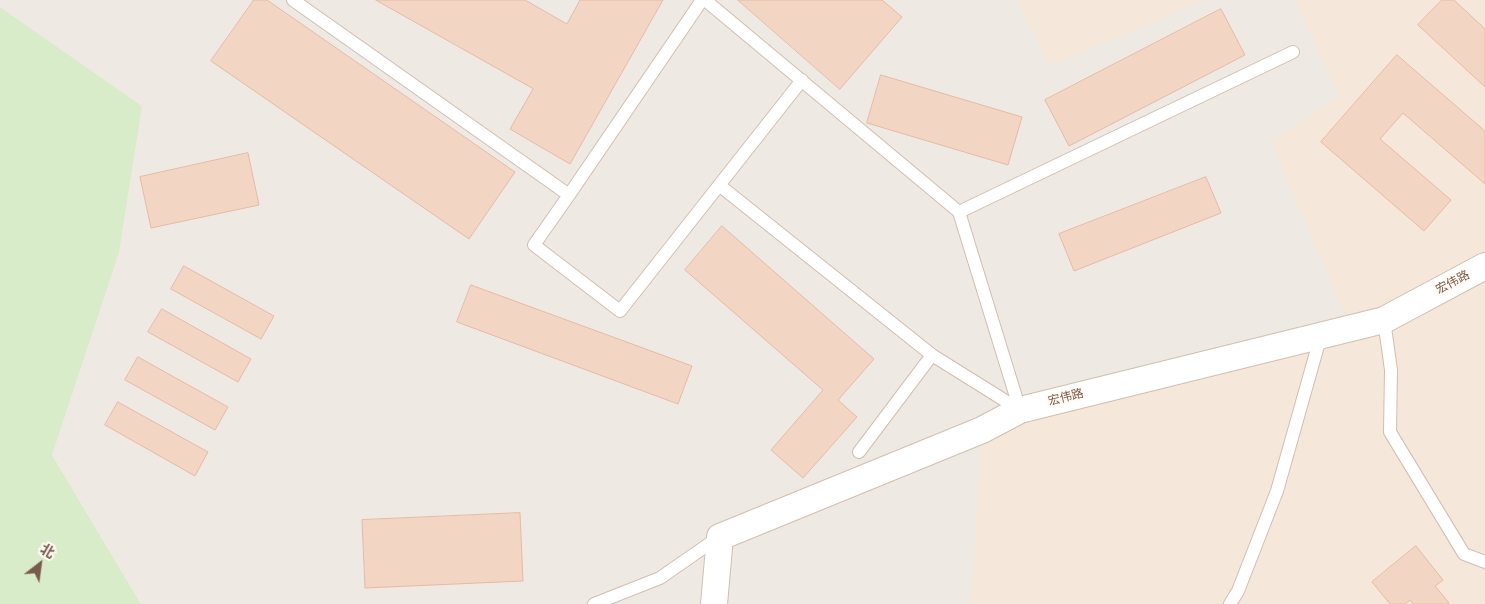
<!DOCTYPE html>
<meta charset="utf-8">
<style>
body{margin:0}
#map{position:relative;width:1485px;height:604px;overflow:hidden;background:#fdf6ec;font-family:"Roboto Condensed","Noto Sans SC",sans-serif}
canvas{display:block}
.north{position:absolute;left:15px;top:539px;width:50px;height:50px;-webkit-text-stroke:4px #fffaf3;paint-order:stroke;rotate:30deg;font-size:14px;font-weight:700;line-height:20px;text-align:center;color:#7a5c4d}
.north::after{content:'';display:block;margin:auto;width:18px;height:22px;background:#7a5c4d;clip-path:polygon(50% 0,100% 100%,50% 72%,0 100%)}
</style>
<div id="map">
<canvas width="1485" height="604"></canvas>
<div class="north">北</div>
</div>
<script>
const ctx = document.querySelector('canvas').getContext('2d');
ctx.lineJoin = 'round';
function fillPath(path, color) { ctx.fillStyle = color; ctx.fill(path, 'evenodd'); }
function strokePath(path, color, width, dash) { ctx.strokeStyle = color; ctx.lineWidth = width; ctx.lineCap = dash ? 'butt' : 'round'; ctx.setLineDash(dash || []); ctx.stroke(path); }
function label(font, color, halo, rows, align = 'center') {
  ctx.font = font + ' "Roboto Condensed","Noto Sans SC",sans-serif'; ctx.lineWidth = 4.5; ctx.setLineDash([]); ctx.textBaseline = 'middle'; ctx.strokeStyle = halo; ctx.fillStyle = color; for (const [text, x, y, turn = 0] of rows) {
    ctx.save(); ctx.translate(x, y); ctx.rotate((+turn || 0) * Math.PI / 180); ctx.textAlign = isNaN(turn) ? turn : align; if (halo) ctx.strokeText(text, 0, 0); ctx.fillText(text, 0, 0); ctx.restore();
  }
}
const residential = new Path2D(`
 M 0,0 L 1485,0 L 1485,604 L 141,604 L 52,455 L 142,106 L 0,7 Z`);
const industrial = new Path2D(`
 M 0,0 L 1017,0 L 1051,66 L 1204,0 L 1295,0 L 1339,96 L 1271,142 L 1351,328 L 982,430 L 972,604 L 141,604 L 52,455 L 119,252 L 142,106 L 0,7 Z`);
const green = new Path2D(`
 M 0,7 L 142,106 L 119,252 L 52,455 L 141,604 L 0,604 Z`);
const building = new Path2D(`
 M 254,0 L 267,0 L 515,172 L 469,239 L 211,61 Z
 M 376,0 L 525,0 L 567,24 L 580,0 L 663,0 L 570,164 L 510,129 L 533,89 Z
 M 738,0 L 882,0 L 902,17 L 840,89 Z
 M 1442,0 L 1454,0 L 1485,29 L 1485,87 L 1418,25 Z
 M 1221,9 L 1245,55 L 1069,146 L 1045,100 Z
 M 1397,55 L 1485,131 L 1485,184 L 1403,113 L 1380,139 L 1451,200 L 1424,231 L 1321,142 Z
 M 881,75 L 1022,117 L 1008,165 L 867,123 Z
 M 248,153 L 259,205 L 151,228 L 140,177 Z
 M 1206,177 L 1221,213 L 1074,271 L 1059,234 Z
 M 722,226 L 874,359 L 838,400 L 857,417 L 803,478 L 771,450 L 823,390 L 685,270 Z
 M 184,266 L 274,316 L 261,339 L 171,289 Z
 M 471,285 L 692,366 L 678,404 L 457,322 Z
 M 162,309 L 251,359 L 238,382 L 148,332 Z
 M 138,357 L 228,407 L 215,430 L 125,380 Z
 M 118,402 L 208,452 L 195,476 L 105,425 Z
 M 520,513 L 523,581 L 365,588 L 362,520 Z
 M 1416,546 L 1443,580 L 1435,586 L 1449,603 L 1447,604 L 1413,604 L 1410,600 L 1405,604 L 1390,604 L 1372,582 Z`);
const lane = new Path2D(`
 M 293,0 L 569,195 L 702,0
 M 705,0 L 959,212 L 1020,410
 M 719,185 L 932,355 L 859,452
 M 569,195 L 534,245 L 620,311 L 802,80
 M 959,212 L 1293,52
 M 1384,320 L 1391,370 L 1390,432 L 1464,554 L 1485,562
 M 932,355 L 1020,410
 M 594,604 L 660,578 L 719,537
 M 1230,604 L 1238,591 L 1277,491 L 1321,335`);
const street = new Path2D(`
 M 714,604 L 720,537 L 982,430 L 1020,410 L 1384,320 L 1485,266`);
const streetNames = [
 ["宏伟路",1453,283,-28],
 ["宏伟路",1066,398,-14]
];
fillPath(residential, '#f5e8da');
fillPath(industrial, '#efe9e4');
fillPath(green, '#d8ecc9');
fillPath(building, '#f3d5c3');
strokePath(building, '#e6bba3', 1);
strokePath(lane, '#d1beb0', 14);
strokePath(street, '#d1beb0', 28);
strokePath(lane, '#fff', 12);
strokePath(street, '#fff', 26);
label('12px', '#7a5c4d', '#fffaf3', streetNames);
</script>
